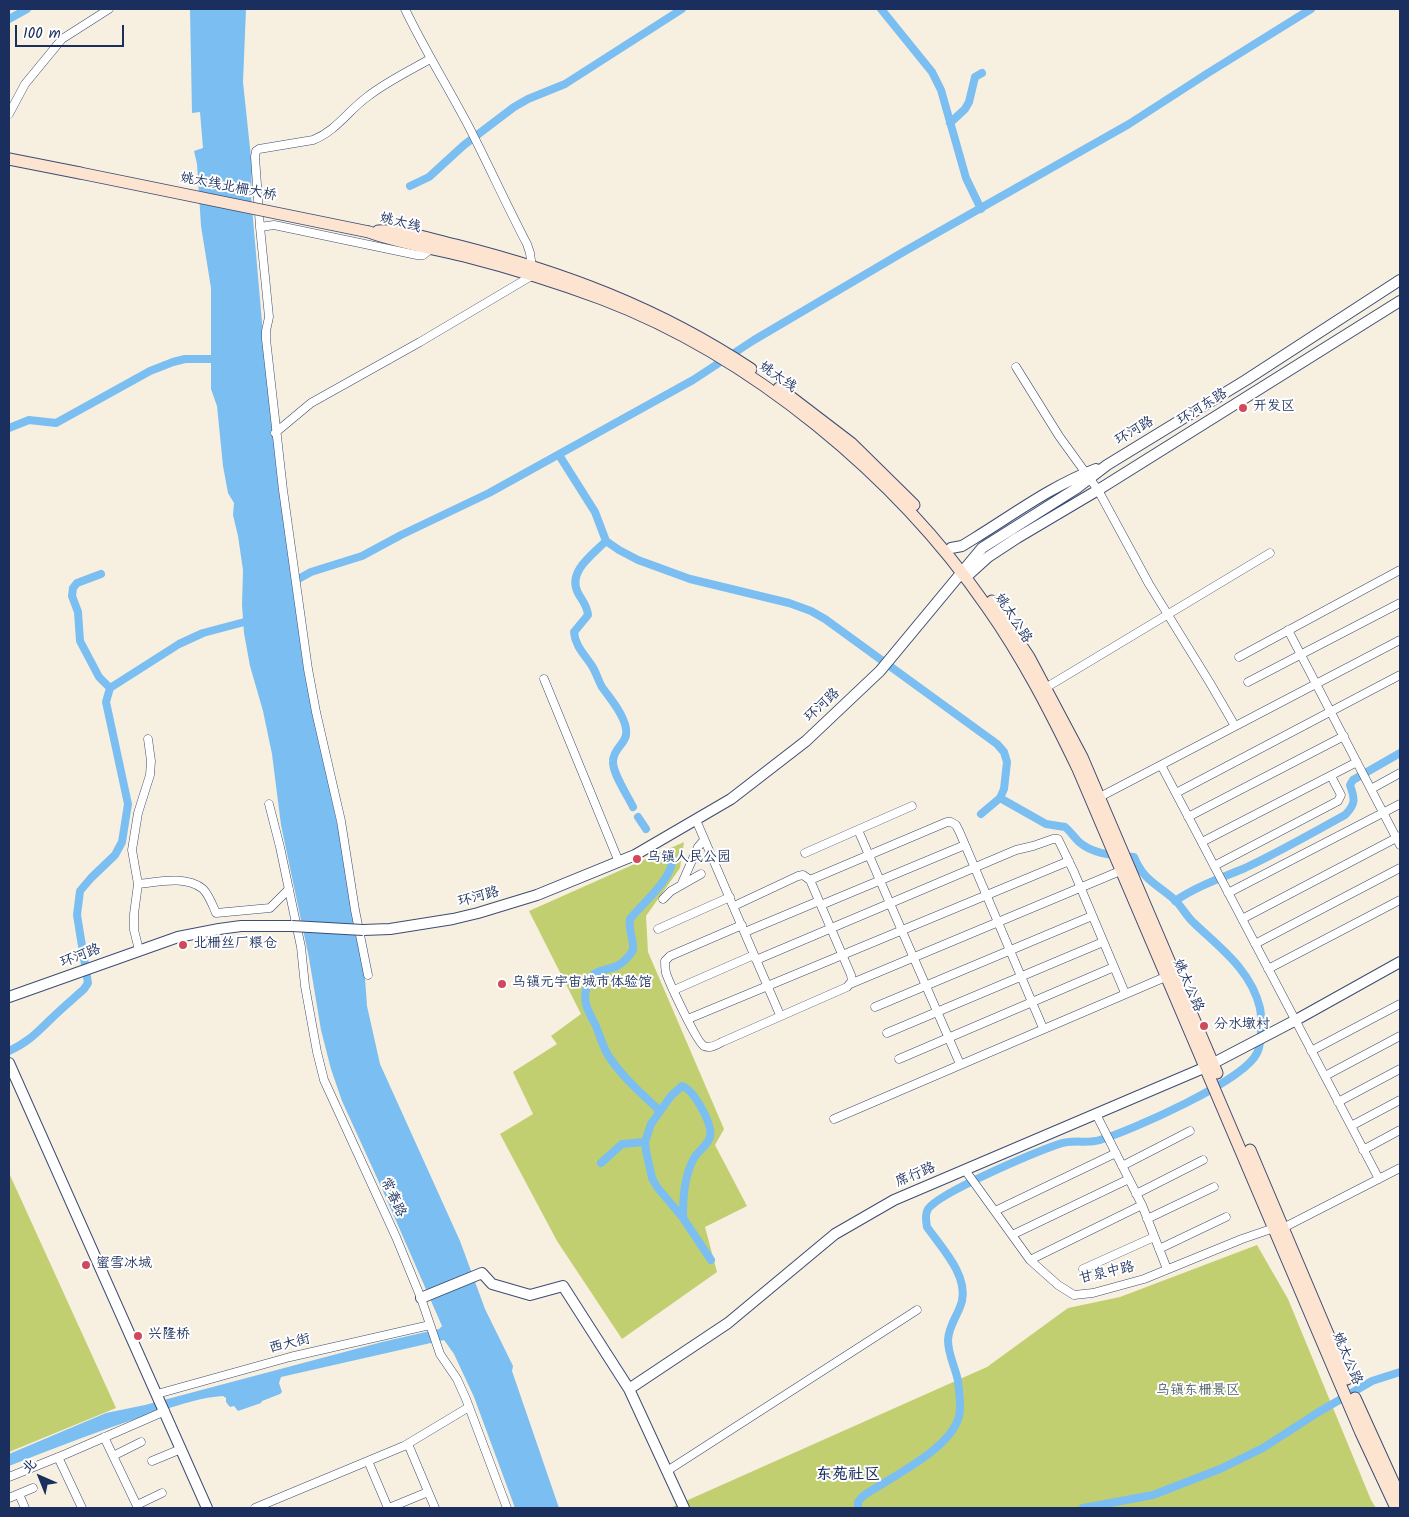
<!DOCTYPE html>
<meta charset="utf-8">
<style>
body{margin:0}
#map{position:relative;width:1409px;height:1517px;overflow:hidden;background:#f7efe0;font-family:Kalam,"LXGW WenKai TC",sans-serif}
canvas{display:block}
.frame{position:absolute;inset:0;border:10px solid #1b2f5e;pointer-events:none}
.north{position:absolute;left:15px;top:1452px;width:50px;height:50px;-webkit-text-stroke:4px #fff;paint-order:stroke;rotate:316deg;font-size:14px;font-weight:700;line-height:20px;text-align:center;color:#1b2f5e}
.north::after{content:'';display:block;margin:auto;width:18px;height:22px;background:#1b2f5e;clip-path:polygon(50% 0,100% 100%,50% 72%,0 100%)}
.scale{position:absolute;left:15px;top:25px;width:109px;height:22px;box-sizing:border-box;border:2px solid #1b2f5e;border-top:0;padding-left:6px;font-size:15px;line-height:18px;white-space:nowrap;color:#1b2f5e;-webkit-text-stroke:4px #fff;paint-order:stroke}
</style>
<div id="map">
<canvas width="1409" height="1517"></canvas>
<div class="frame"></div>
<div class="north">北</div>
<div class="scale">100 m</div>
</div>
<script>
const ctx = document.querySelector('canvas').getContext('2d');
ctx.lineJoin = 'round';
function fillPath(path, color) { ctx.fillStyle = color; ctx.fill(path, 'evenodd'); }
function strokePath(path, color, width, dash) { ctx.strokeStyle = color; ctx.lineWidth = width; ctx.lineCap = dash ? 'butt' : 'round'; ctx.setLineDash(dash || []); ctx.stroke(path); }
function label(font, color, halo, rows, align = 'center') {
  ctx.font = font + ' Kalam,"LXGW WenKai TC",sans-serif'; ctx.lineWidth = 4; ctx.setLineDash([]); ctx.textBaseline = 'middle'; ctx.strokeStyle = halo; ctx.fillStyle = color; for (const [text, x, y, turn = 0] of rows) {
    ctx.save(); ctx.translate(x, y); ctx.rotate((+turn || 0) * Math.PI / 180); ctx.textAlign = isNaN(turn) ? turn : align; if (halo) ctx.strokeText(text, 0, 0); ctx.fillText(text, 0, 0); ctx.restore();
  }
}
const green = new Path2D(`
 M 684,842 L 680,868 L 646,916 L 648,952 L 724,1129 L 715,1145 L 747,1206 L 705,1227 L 717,1272 L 622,1339 L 557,1241 L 500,1134 L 533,1114 L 513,1072 L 557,1044 L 551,1036 L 581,1014 L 529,911 Z
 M 9,1173 L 116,1408 L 9,1452 Z
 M 1257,1245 L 1288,1299 L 1371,1500 L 1376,1508 L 670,1508 L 987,1367 L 1068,1308 L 1120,1297 Z`);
const water = new Path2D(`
 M 190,9 L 246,9 L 243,82 L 252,167 L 251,196 L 265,357 L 279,485 L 305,676 L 343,851 L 365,978 L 367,1006 L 380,1064 L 460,1241 L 485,1309 L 513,1366 L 512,1371 L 559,1508 L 515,1508 L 474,1397 L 454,1354 L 444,1340 L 281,1377 L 279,1383 L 282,1392 L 280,1394 L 262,1401 L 261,1403 L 238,1411 L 234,1406 L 230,1407 L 226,1402 L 226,1398 L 223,1396 C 203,1397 182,1404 163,1410 C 111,1426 60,1446 9,1466 L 9,1454 L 106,1413 L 145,1405 L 382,1342 L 439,1329 L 442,1326 L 383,1191 L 342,1101 L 331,1069 L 321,1030 L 309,958 L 281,825 L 272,754 L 263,711 L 250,666 L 244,633 L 242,605 L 243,570 L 238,536 L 233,515 L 234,503 L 228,493 L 223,466 L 217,406 L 211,389 L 211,288 L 201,226 L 197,164 L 194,151 L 203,148 L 200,112 L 192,113 Z`);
const canal = new Path2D(`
 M 881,9 L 932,72 L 941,90 L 966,178 L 981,209
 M 9,19 L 27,9
 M 950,123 L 965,109 L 969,102 L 975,77 L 982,73
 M 410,186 L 429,177 L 464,145 L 514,107 L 528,99 L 565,84 L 682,9
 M 9,428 L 29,420 L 56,423 L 150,371 L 173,362 L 185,359 L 222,359
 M 559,455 L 595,512 L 606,541 L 619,550 L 638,560 L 690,579 L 789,603 L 811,611 L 825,619 L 997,744 L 1004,752 L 1007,762 L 1004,789 L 1000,798 L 981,814
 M 606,541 C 592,555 567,572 578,593 C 583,602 587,605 588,615 L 574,632 C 575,646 585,655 592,666 C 596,672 598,680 602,687 C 609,697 618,707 623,719 C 634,744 614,743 613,761 C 612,773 628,796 633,807
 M 101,574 L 77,583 L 73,588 L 72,596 L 78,612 L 80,641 L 99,677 L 110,688
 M 291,583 L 311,572 L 362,556 L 401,535 L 489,493 L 693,380 L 754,340 L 905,251 L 1129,124 L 1208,73 L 1311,9
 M 638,817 L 646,829
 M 1175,901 C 1197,886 1221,878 1245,868 C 1279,852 1312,833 1345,815 C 1356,804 1355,799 1350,785 L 1353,780 L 1400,753
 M 9,1051 C 30,1041 36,1033 52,1018 C 62,1008 73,999 84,989 L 88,983 L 77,915 L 80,891 L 91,878 L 115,855 L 122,842 L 128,804 L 106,702 L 110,688 L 179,644 L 203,633 L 252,620
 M 660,1111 C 642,1094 622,1077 608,1055 C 602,1045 600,1036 596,1026 C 587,1009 580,999 590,979 C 594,970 608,970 617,966 C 624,962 629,957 633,950 C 634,939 628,930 630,919 C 641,905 674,877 672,859
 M 601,1163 L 622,1144 L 645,1142
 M 683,1218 C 683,1197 684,1177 694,1158 C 699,1150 708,1145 710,1137 C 713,1124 694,1090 682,1086 L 671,1096 L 651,1124 L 645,1142 L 646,1151 L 652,1178 L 657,1187 L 683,1218 L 711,1260
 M 858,1508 L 858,1502 L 863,1496 C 890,1477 962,1445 960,1407 C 960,1399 959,1389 958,1381 C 955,1366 948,1355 948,1340 C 949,1324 958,1316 962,1301 C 968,1275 941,1247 927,1227 C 926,1222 925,1214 928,1209 C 940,1192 1036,1152 1059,1144 C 1073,1139 1087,1144 1100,1140 C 1132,1130 1244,1081 1257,1053 C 1262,1043 1262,1020 1260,1008 C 1251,970 1220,948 1194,923 C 1187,917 1182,907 1175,900 C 1157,884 1144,881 1134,857 C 1115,855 1094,855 1079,842 C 1074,837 1070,831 1065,827 L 1046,824 L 1000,798
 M 1083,1508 L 1153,1495 L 1220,1469 L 1263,1448 L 1317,1413 L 1372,1381 L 1400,1372`);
const minor = new Path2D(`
 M 9,114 L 25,84 L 62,39 L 109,9
 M 260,227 L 274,225 L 417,255 L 423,255 L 432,248
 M 1016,367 L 1059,436 L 1098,490 L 1149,584 L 1210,683 L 1235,726
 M 275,433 L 311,403 L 420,342 L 533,275 L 530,253 L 527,244 C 507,206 489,166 469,127 C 448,87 424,49 405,9
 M 1288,630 L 1400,845
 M 1239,657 L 1400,570
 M 544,679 L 619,862
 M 1248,682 L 1400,603
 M 1042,690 L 1270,553
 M 1161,765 L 1379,1179
 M 1371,789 L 1400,773
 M 1176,793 L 1400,675
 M 1096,799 L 1400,640
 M 269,804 L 280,847 L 301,947 L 305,986 L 317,1052 L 324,1080 L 396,1237 L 421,1298 L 440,1354 L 457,1379 L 466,1399 L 507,1508
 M 1188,817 L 1344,736
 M 696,820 L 780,1015
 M 858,830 L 960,1064
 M 1202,842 L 1357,762
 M 805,853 L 912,806
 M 1214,866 L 1338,801 L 1341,795 L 1331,776
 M 810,880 L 947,822 L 951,822 L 956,825 L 960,833 L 1043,1028
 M 682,883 L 698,847 L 704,840
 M 138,884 C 158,882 186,875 203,889 C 209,895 213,906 216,913 L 270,908 L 289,889
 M 1228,893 L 1400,804
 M 663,899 L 671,891 L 701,874
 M 821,905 L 965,845
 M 734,906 L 798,876 L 803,875 L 810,880 L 851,975 L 852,981 L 847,987 L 722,1042 C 716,1045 710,1049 704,1046 C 697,1043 669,982 666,973 C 665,968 665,965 665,961 L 670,956 L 742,925
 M 1242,919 L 1400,836
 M 658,929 L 730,897
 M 745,932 L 819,901
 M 1255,944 L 1400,868
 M 139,950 L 134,930 L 134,914 L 138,884 L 132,850 L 138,813 L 150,775 L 151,761 L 148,739
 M 756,960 L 1016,850 L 1033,846 L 1053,839 L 1058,839 L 1074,872 L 1125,993
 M 1268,969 L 1400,900
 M 368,975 L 355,910 L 341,821 L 316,712 L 308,669 L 283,490 L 266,339 L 266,331 L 269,317 L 260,227 L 255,157 L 256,151 L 259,149 L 313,140 C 336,131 348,111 367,97 C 386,82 409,71 430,59
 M 850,984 L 1125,869
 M 674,990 L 754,955
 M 875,1007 L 1092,916
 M 688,1019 L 1069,861
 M 887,1033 L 1103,942
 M 1311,1051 L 1400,1004
 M 899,1059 L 1114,967
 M 1325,1076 L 1400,1036
 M 1338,1102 L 1400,1069
 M 1096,1114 L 1142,1205 L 1167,1269
 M 834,1119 L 1170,975
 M 1351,1126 L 1400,1100
 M 1363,1150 L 1400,1130
 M 1122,1166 L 1190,1131
 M 965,1170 L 1030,1260 L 1058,1285 L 1074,1295 L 1093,1293 L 1144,1279 L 1242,1239 L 1274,1228 L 1283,1228 L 1400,1168
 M 1136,1194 L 1203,1160
 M 995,1211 L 1116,1153
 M 1147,1219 L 1214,1187
 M 1012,1235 L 1129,1179
 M 1159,1249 L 1226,1217
 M 1030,1260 L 1142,1205
 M 1083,1269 L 1154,1237
 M 157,1394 L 290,1357 L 430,1325
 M 104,1437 L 138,1508
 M 408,1444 L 435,1508
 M 113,1456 L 141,1442
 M 58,1457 L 82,1508
 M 152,1461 L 181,1449
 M 368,1461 L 388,1508
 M 667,1471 L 917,1310
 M 9,1477 L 66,1454 L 165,1411
 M 19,1494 L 25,1508
 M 9,1498 L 33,1488
 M 137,1505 L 162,1493
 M 255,1508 L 404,1446 L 469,1407
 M 389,1508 L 428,1492`);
const tertiary = new Path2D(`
 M 951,548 L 962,546 L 975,538 C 1014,514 1053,485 1096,469
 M 966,577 L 988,557 L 1017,538 L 1098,490 L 1400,301
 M 363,930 L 390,929 L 453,919 L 478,913 L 537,895 L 635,855 L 731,799 L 806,741 L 880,671 L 982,548 L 1077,488 L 1107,465 L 1246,380 L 1400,280
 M 9,997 L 178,937 L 219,929 L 241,926 L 292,926
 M 9,1063 L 207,1508
 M 421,1298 L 482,1273 L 492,1284 L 530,1295 L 563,1286 L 629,1389 L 684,1508
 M 629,1389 L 728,1323 L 835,1234 L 894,1200 L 1206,1067 L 1296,1020 L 1400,962`);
const secondary = new Path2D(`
 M 9,159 L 80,173
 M 378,231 C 402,229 433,240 456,245 C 563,272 659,308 751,369
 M 369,232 C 399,243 432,248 464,256 C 511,268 556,282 602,299 C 752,356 896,476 987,607 C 1023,658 1051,713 1078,769 L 1361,1433 L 1396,1508
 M 779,388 L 851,443 L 914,505
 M 992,601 L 1029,657 L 1082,757 L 1217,1073
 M 1250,1150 L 1347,1379
 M 1355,1398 L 1400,1497`);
const tertiaryBridge = new Path2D(`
 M 292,926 L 363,930`);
const secondaryBridge = new Path2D(`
 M 80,173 L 369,232`);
const markers = [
 [1243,408,5,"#d1495b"],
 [637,859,5,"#d1495b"],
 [183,945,5,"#d1495b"],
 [502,984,5,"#d1495b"],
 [1204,1026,5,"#d1495b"],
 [86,1265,5,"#d1495b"],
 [138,1336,5,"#d1495b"]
];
const streetNames = [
 ["姚太线北栅大桥",228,188,11],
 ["姚太线",400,224,15],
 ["姚太线",777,378,35],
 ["环河东路",1203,408,-32],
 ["环河路",1135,432,-31],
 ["姚太公路",1012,619,57],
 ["环河路",823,706,-43],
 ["环河路",479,898,-15],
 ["环河路",81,957,-21],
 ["姚太公路",1187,986,66],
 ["席行路",916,1176,-23],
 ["常春路",392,1198,65],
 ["甘泉中路",1107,1274,-13],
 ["西大街",290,1345,-14],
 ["姚太公路",1346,1359,67]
];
const poiNames = [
 ["开发区",1253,408],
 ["乌镇人民公园",647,859],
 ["北栅丝厂粮仓",193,945],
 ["乌镇元宇宙城市体验馆",512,984],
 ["分水墩村",1214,1026],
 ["蜜雪冰城",96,1265],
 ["兴隆桥",148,1336]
];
const parkNames = [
 ["乌镇东栅景区",1198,1392]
];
const quarterNames = [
 ["东苑社区",848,1476]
];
fillPath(green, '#c2cf71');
fillPath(water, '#7bbef1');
strokePath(canal, '#7bbef1', 8);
strokePath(minor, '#3c4c72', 9);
strokePath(tertiary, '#3c4c72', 12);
strokePath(secondary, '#3c4c72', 13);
strokePath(minor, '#fff', 8);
strokePath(tertiary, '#fff', 10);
strokePath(secondary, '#fde4d1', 11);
strokePath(tertiaryBridge, '#3c4c72', 12, []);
strokePath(secondaryBridge, '#3c4c72', 13, []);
strokePath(tertiaryBridge, '#fff', 10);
strokePath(secondaryBridge, '#fde4d1', 11);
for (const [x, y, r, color] of markers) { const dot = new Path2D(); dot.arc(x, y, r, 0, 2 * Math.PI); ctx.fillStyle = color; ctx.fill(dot); strokePath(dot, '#fff', 2); }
label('14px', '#1b2f5e', '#fff', streetNames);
label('14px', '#1b2f5e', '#fff', poiNames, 'left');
label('14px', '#4d5f64', '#fff', parkNames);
label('bold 16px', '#1b2f5e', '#fff', quarterNames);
</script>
